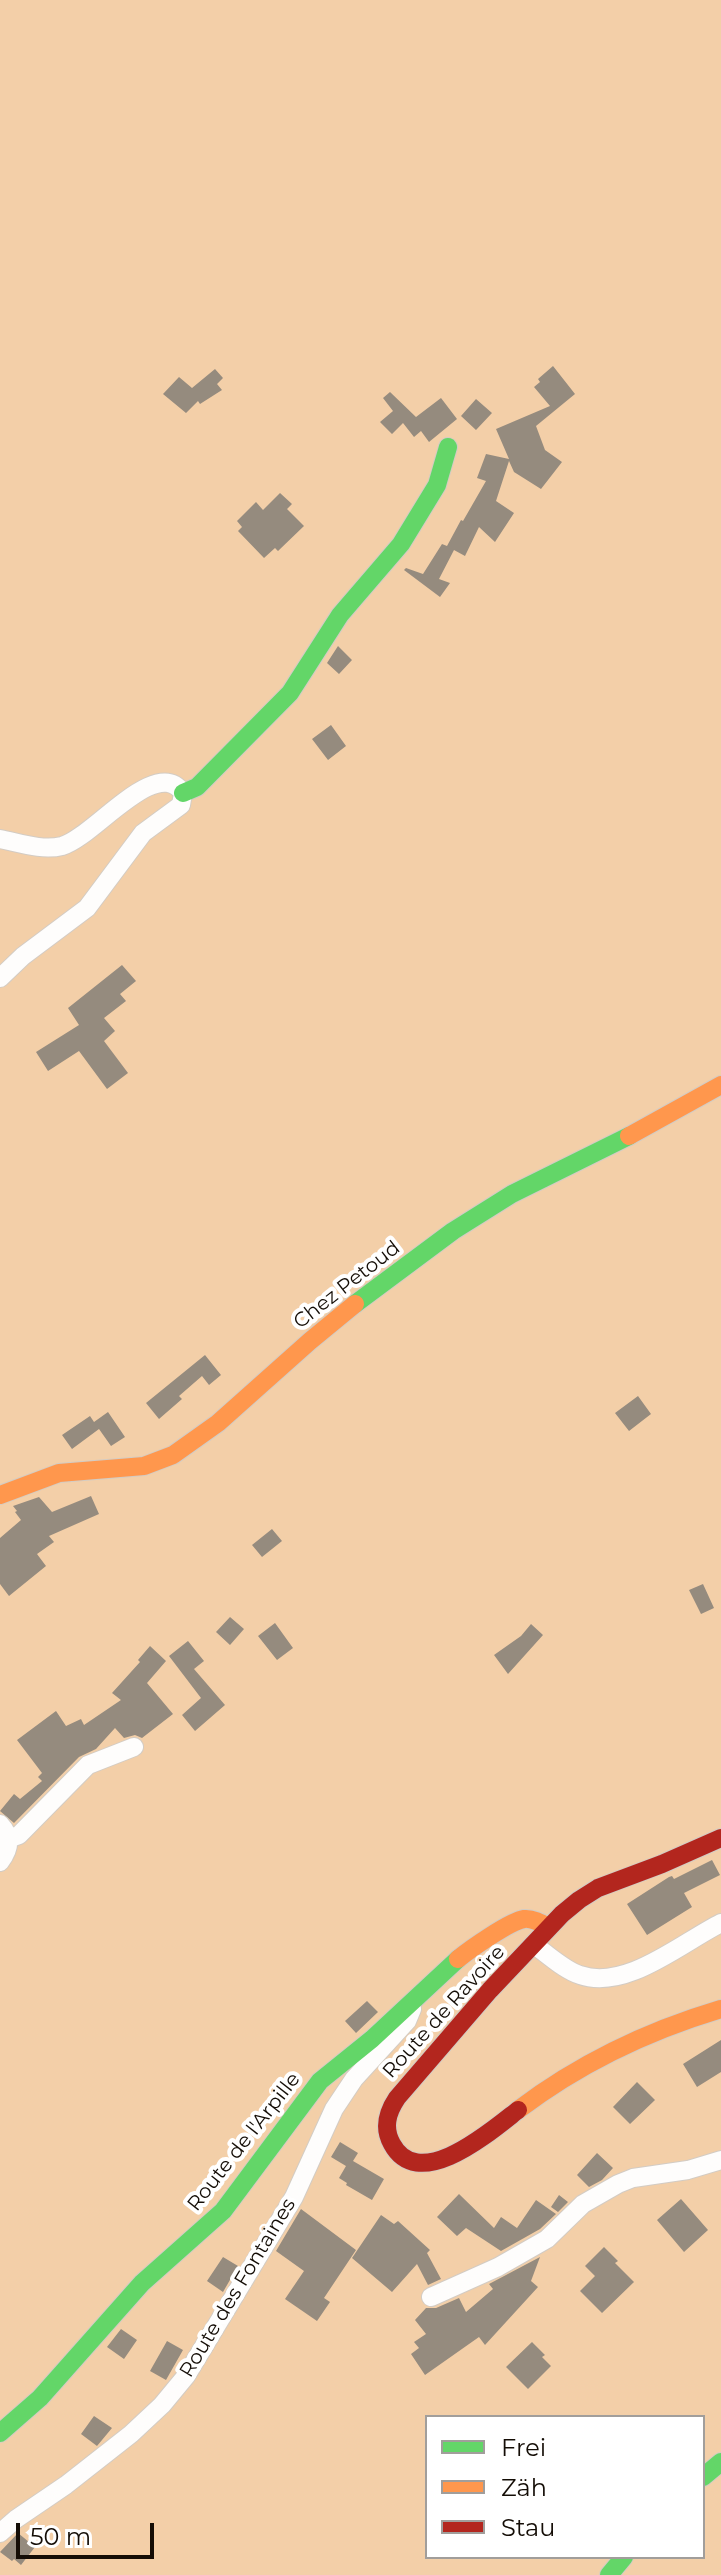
<!DOCTYPE html>
<meta charset="utf-8">
<style>
body{margin:0}
#map{position:relative;width:721px;height:2575px;overflow:hidden;background:#f7f0e8;font-family:Montserrat,sans-serif}
canvas{display:block}
.legend{position:absolute;left:425px;top:2415px;width:280px;height:144px;box-sizing:border-box;background:#fff;border:2px solid #a19e9b;margin:0;padding:10px 14px;list-style:none;font-size:24px;color:#140d06}
.legend li{display:flex;align-items:center;gap:16px;height:40px}
.legend b{width:40px;border:2px solid #a19e9b}
.scale{position:absolute;left:16px;top:2523px;width:138px;height:36px;box-sizing:border-box;border:4px solid #140d06;border-top:0;padding-left:10px;font-size:24px;line-height:28px;white-space:nowrap;color:#140d06;-webkit-text-stroke:6px #fff;paint-order:stroke}
</style>
<div id="map">
<canvas width="721" height="2575"></canvas>
<ul class="legend">
<li><b style="height:10px;background:#63d668"></b>Frei</li>
<li><b style="height:10px;background:#ff974d"></b>Zäh</li>
<li><b style="height:10px;background:#b3261e"></b>Stau</li>
</ul>
<div class="scale">50 m</div>
</div>
<script>
const ctx = document.querySelector('canvas').getContext('2d');
ctx.lineJoin = 'round';
function fillPath(path, color) { ctx.fillStyle = color; ctx.fill(path, 'evenodd'); }
function strokePath(path, color, width, dash) { ctx.strokeStyle = color; ctx.lineWidth = width; ctx.lineCap = dash ? 'butt' : 'round'; ctx.setLineDash(dash || []); ctx.stroke(path); }
function label(font, color, halo, rows, align = 'center') {
  ctx.font = font + ' Montserrat,sans-serif'; ctx.lineWidth = 8; ctx.setLineDash([]); ctx.textBaseline = 'middle'; ctx.strokeStyle = halo; ctx.fillStyle = color; for (const [text, x, y, turn = 0] of rows) {
    ctx.save(); ctx.translate(x, y); ctx.rotate((+turn || 0) * Math.PI / 180); ctx.textAlign = isNaN(turn) ? turn : align; if (halo) ctx.strokeText(text, 0, 0); ctx.fillText(text, 0, 0); ctx.restore();
  }
}
const green = new Path2D(`
 M 0,0 L 721,0 L 721,2575 L 0,2575 ZM 427,2417 L 703,2417 L 703,2557 L 427,2557 Z`);
const building = new Path2D(`
 M 553,366 L 575,394 L 536,426 L 545,450 L 562,462 L 541,489 L 514,472 L 509,461 L 496,501 L 514,513 L 495,542 L 479,527 L 465,556 L 454,550 L 439,579 L 450,583 L 440,597 L 404,570 L 406,568 L 423,574 L 442,544 L 447,546 L 461,520 L 463,521 L 486,481 L 477,478 L 486,454 L 509,459 L 496,429 L 550,406 L 534,387 L 540,382 L 538,379 Z
 M 215,369 L 223,378 L 217,384 L 222,390 L 200,404 L 198,401 L 186,413 L 163,394 L 179,377 L 192,388 Z
 M 390,392 L 416,417 L 441,398 L 457,419 L 429,442 L 421,431 L 414,437 L 403,423 L 392,434 L 380,422 L 393,411 L 383,398 Z
 M 476,399 L 492,413 L 476,430 L 461,416 Z
 M 280,493 L 292,504 L 287,509 L 304,526 L 278,551 L 275,548 L 264,558 L 238,531 L 242,527 L 237,521 L 256,502 L 263,510 Z
 M 338,646 L 352,660 L 339,674 L 327,663 Z
 M 331,725 L 346,746 L 328,760 L 312,739 Z
 M 122,965 L 136,981 L 120,994 L 126,1001 L 104,1018 L 115,1031 L 104,1041 L 128,1073 L 107,1089 L 79,1051 L 48,1071 L 36,1052 L 79,1025 L 68,1008 Z
 M 205,1355 L 221,1375 L 209,1385 L 202,1376 L 179,1396 L 182,1399 L 159,1419 L 146,1403 Z
 M 638,1396 L 651,1414 L 629,1431 L 615,1413 Z
 M 108,1412 L 125,1437 L 111,1446 L 99,1429 L 72,1449 L 62,1435 L 90,1416 L 94,1422 Z
 M 91,1496 L 99,1514 L 49,1536 L 54,1542 L 37,1554 L 46,1566 L 9,1596 L 0,1584 L 0,1538 L 21,1520 L 15,1512 L 17,1511 L 13,1506 L 39,1497 L 52,1512 Z
 M 272,1529 L 282,1541 L 262,1557 L 252,1545 Z
 M 703,1584 L 714,1608 L 701,1614 L 689,1590 Z
 M 230,1617 L 244,1629 L 230,1645 L 216,1632 Z
 M 275,1623 L 293,1648 L 277,1660 L 258,1636 Z
 M 531,1624 L 543,1635 L 508,1674 L 494,1655 L 521,1636 Z
 M 188,1641 L 204,1661 L 194,1669 L 225,1705 L 195,1731 L 182,1715 L 201,1698 L 169,1656 Z
 M 150,1646 L 166,1661 L 147,1683 L 173,1714 L 142,1738 L 135,1735 L 124,1738 L 115,1728 L 96,1749 L 79,1757 L 14,1823 L 0,1811 L 14,1794 L 20,1799 L 42,1781 L 38,1777 L 42,1773 L 17,1740 L 56,1711 L 66,1726 L 81,1719 L 84,1725 L 121,1700 L 112,1693 L 140,1662 L 138,1660 Z
 M 712,1860 L 720,1875 L 684,1893 L 692,1907 L 647,1935 L 627,1904 L 669,1877 L 672,1876 L 674,1879 Z
 M 367,2001 L 378,2012 L 356,2033 L 345,2021 Z
 M 721,2040 L 721,2072 L 697,2087 L 683,2064 Z
 M 637,2082 L 655,2100 L 630,2124 L 613,2107 Z
 M 340,2142 L 358,2153 L 353,2161 L 384,2179 L 372,2200 L 346,2185 L 347,2183 L 339,2178 L 346,2166 L 331,2157 Z
 M 597,2153 L 613,2168 L 602,2180 L 589,2187 L 577,2175 Z
 M 459,2194 L 494,2228 L 501,2217 L 517,2228 L 536,2200 L 556,2214 L 540,2229 L 501,2251 L 466,2228 L 457,2236 L 437,2217 Z
 M 559,2195 L 568,2202 L 558,2212 L 551,2207 Z
 M 681,2199 L 708,2230 L 684,2252 L 657,2220 Z
 M 301,2209 L 356,2250 L 324,2298 L 330,2302 L 317,2321 L 285,2299 L 304,2271 L 276,2251 Z
 M 381,2215 L 394,2224 L 398,2221 L 430,2250 L 427,2253 L 441,2279 L 428,2285 L 417,2264 L 392,2292 L 352,2258 Z
 M 604,2247 L 618,2261 L 615,2263 L 634,2282 L 602,2313 L 580,2291 L 595,2276 L 585,2266 Z
 M 223,2257 L 238,2266 L 223,2292 L 207,2281 Z
 M 540,2257 L 531,2281 L 538,2287 L 485,2345 L 479,2337 L 425,2375 L 411,2354 L 419,2348 L 414,2342 L 426,2334 L 415,2320 L 426,2308 L 436,2308 L 459,2298 L 466,2312 L 493,2289 L 489,2284 Z
 M 121,2329 L 137,2340 L 124,2359 L 107,2347 Z
 M 167,2341 L 183,2350 L 166,2380 L 150,2371 Z
 M 532,2342 L 545,2355 L 542,2357 L 551,2366 L 528,2389 L 506,2367 Z
 M 94,2416 L 112,2428 L 97,2446 L 81,2434 Z
 M 18,2533 L 35,2547 L 21,2565 L 14,2559 L 12,2561 L 0,2552 Z`);
const street = new Path2D(`
 M 0,839 C 20,843 42,851 62,846 C 94,837 156,754 183,793 L 181,805 L 143,833 L 87,908 L 23,956 L 0,978
 M 0,1824 C 12,1837 10,1849 0,1862
 M 8,1839 L 19,1835 L 88,1765 L 134,1747
 M 534,1945 C 549,1955 564,1970 580,1975 C 626,1991 681,1943 721,1923
 M 431,2297 L 498,2267 L 547,2239 L 583,2204 L 618,2184 L 633,2178 L 688,2170 L 721,2160
 M 0,2533 L 16,2519 L 66,2485 L 131,2434 L 162,2405 L 186,2376 L 294,2197 L 334,2109 L 354,2079 L 407,2021 L 412,2009`);
const fast = new Path2D(`
 M 183,793 L 197,787 L 290,693 L 340,615 L 401,544 L 437,485 L 448,447
 M 355,1304 L 453,1231 L 512,1194 L 629,1136
 M 0,2433 L 40,2398 L 142,2283 L 223,2211 L 320,2081 L 372,2039 L 458,1959
 M 703,2477 L 721,2462
 M 609,2575 L 624,2557`);
const slow = new Path2D(`
 M 629,1136 L 721,1085
 M 0,1495 L 59,1473 L 144,1466 L 173,1455 L 218,1423 L 310,1341 L 355,1304
 M 458,1959 C 469,1950 510,1921 524,1919 C 532,1918 541,1923 548,1927
 M 518,2110 C 580,2063 647,2031 721,2009`);
const jam = new Path2D(`
 M 518,2110 C 491,2131 419,2194 392,2144 C 383,2128 387,2113 397,2098 L 490,1990 L 562,1914 L 579,1900 L 598,1888 L 662,1864 L 721,1838`);
const streetNames = [
 ["Chez Petoud",347,1285,-38],
 ["Route de Ravoire",444,2012,-48],
 ["Route de l'Arpille",244,2142,-52],
 ["Route des Fontaines",238,2288,-59]
];
fillPath(green, '#f3cfa8');
fillPath(building, '#958b7e');
strokePath(street, '#d3ccc4', 20);
strokePath(fast, '#d3ccc4', 20);
strokePath(slow, '#d3ccc4', 20);
strokePath(jam, '#d3ccc4', 20);
strokePath(street, '#fefdfc', 18);
strokePath(fast, '#63d668', 18);
strokePath(slow, '#ff974d', 18);
strokePath(jam, '#b3261e', 18);
label('20px', '#140d06', '#fff', streetNames);
</script>
